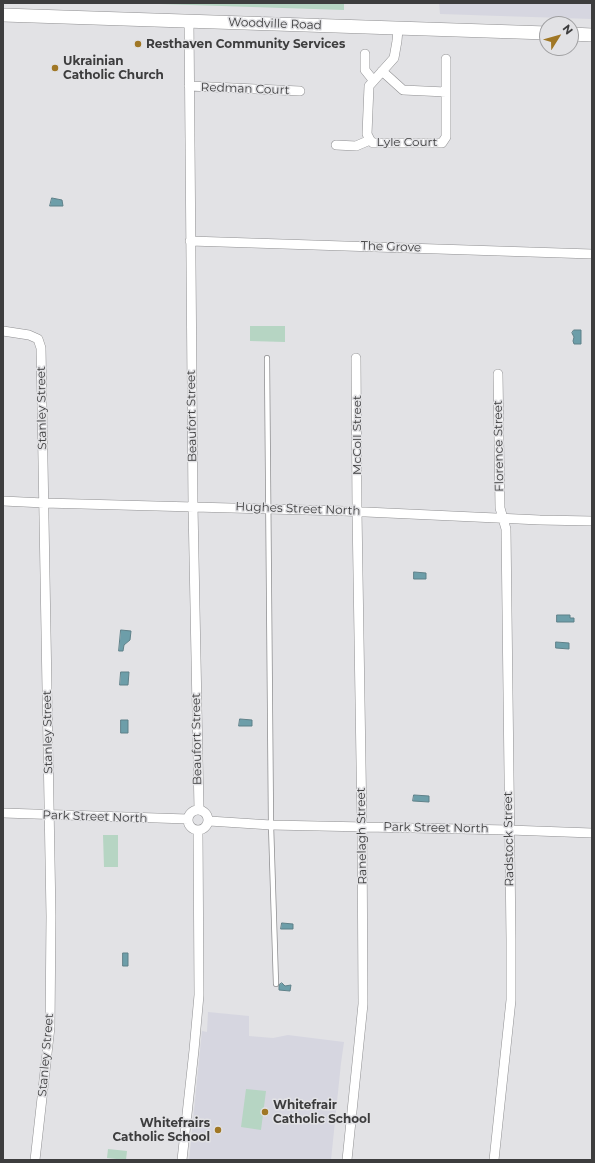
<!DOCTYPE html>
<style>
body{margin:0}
#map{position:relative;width:595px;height:1163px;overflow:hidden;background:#e2e2e5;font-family:Montserrat,sans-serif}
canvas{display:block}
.frame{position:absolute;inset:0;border:4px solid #3d3d3e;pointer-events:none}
.north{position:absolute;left:539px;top:16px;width:40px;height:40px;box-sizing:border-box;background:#e2e2e5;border:1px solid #a0a0a2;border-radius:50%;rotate:53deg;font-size:11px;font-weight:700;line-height:16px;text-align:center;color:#3d3d3e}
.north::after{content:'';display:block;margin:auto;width:14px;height:18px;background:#a07725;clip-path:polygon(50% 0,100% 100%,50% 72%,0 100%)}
</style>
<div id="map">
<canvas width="595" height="1163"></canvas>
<div class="frame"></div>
<div class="north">N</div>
</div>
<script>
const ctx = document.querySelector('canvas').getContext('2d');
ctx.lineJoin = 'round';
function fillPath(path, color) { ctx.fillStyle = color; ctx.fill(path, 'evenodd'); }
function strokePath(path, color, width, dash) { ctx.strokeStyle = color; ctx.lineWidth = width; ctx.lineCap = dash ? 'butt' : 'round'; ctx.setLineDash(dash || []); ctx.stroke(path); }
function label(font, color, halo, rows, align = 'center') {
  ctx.font = font + ' Montserrat,sans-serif'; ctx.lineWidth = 3; ctx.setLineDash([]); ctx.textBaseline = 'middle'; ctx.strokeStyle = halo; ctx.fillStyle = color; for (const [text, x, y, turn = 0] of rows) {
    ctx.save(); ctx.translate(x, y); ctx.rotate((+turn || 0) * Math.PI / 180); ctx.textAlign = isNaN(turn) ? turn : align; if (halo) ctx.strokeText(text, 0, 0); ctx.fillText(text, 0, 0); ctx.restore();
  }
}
const built = new Path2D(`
 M 439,3 L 592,3 L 592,19 L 440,14 Z
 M 208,1012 L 249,1016 L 249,1036 L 273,1038 L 288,1035 L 344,1042 L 341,1063 L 331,1160 L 189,1160 L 202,1031 L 207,1032 Z`);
const green = new Path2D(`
 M 151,3 L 344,3 L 344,10 L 160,4 Z
 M 250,326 L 285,326 L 285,342 L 250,341 Z
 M 103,835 L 118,835 L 118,867 L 104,867 Z
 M 246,1089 L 266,1091 L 261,1130 L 241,1127 Z
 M 108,1149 L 127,1151 L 126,1160 L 107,1158 Z`);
const water = new Path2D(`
 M 52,198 L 62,200 L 63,206 L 50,206 Z
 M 574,330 L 581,330 L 581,344 L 574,344 L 573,341 L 574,337 L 572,333 Z
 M 414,572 L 426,573 L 426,579 L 414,579 Z
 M 557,615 L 570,615 L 570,618 L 574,618 L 574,622 L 557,622 Z
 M 121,630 L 131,631 L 130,640 L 124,645 L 123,651 L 119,651 Z
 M 556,642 L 569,643 L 569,649 L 556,648 Z
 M 121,672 L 129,672 L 128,685 L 120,685 Z
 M 240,719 L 252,720 L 252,726 L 239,726 Z
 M 121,720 L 128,720 L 128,733 L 121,733 Z
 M 414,795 L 429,796 L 429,802 L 413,801 Z
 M 282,923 L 293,924 L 293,929 L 281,929 Z
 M 123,953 L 128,953 L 128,966 L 123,966 Z
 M 282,983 L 285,986 L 291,985 L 290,991 L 279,990 L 279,985 Z`);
const service = new Path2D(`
 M 267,358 L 271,825 L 276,984`);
const minor = new Path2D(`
 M 189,21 L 193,506 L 199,810
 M 398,29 L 397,41 L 394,58 L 369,86 L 367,134 L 370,140 L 373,143 L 442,143 L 446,137 L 446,59
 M 365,54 L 365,70 L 373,80
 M 382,71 L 403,90 L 446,92
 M 189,86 L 300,91
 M 336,145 L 356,146 L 370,140
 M 190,241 L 592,254
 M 3,331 L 29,335 L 38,339 L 41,348 L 51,916 L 50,1027 L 35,1160
 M 3,501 L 44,503 L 344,511 L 540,520 L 592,521
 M188 820a10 10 0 1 1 20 0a10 10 0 1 1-20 0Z
 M 3,813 L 188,819
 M 209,821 L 271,825 L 509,830 L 592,833
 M 182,1160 L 194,1050 L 199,995 L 198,831
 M 347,1160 L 363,1004 L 362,826 L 357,511 L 356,358
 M 494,1160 L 511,1000 L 511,939 L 506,529 L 500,508 L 498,374`);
const secondary = new Path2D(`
 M 3,15 L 547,33
 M 571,34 L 592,35`);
const markers = [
 [138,44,4,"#a07725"],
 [55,68,4,"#a07725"],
 [265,1112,4,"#a07725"],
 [218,1130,4,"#a07725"]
];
const streetNames = [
 ["Woodville Road",275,24,2],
 ["Redman Court",245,89,2],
 ["Lyle Court",407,142],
 ["The Grove",391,247,2],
 ["Stanley Street",42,408,-91],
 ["Beaufort Street",192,416,-91],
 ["McColl Street",357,435,-90],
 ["Florence Street",499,446,-91],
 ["Hughes Street North",298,509,2],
 ["Stanley Street",48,732,-91],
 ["Beaufort Street",197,739,-91],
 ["Park Street North",95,817,2],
 ["Park Street North",436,828,1],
 ["Ranelagh Street",362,836,-91],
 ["Radstock Street",509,839,-91],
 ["Stanley Street",46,1055,-85]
];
const poiNames = [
 ["Resthaven Community Services",146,44],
 ["Ukrainian",63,61],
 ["Catholic Church",63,75],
 ["Whitefrair",273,1105],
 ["Catholic School",273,1119],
 ["Whitefrairs",210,1123,"right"],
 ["Catholic School",210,1137,"right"]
];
fillPath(built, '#d6d6e0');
fillPath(green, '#b6d5c3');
fillPath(water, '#6d9ea9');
strokePath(water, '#5f8189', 1);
strokePath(service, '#8f8f91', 6);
strokePath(minor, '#8f8f91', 10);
strokePath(secondary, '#8f8f91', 14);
strokePath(service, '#fff', 4.5);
strokePath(minor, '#fff', 9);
strokePath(secondary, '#fff', 13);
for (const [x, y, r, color] of markers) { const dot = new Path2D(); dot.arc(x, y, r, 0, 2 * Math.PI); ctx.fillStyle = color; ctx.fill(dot); strokePath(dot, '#e2e2e5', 1.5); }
label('12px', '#3d3d3e', '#e2e2e5', streetNames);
label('bold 12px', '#3d3d3e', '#e2e2e5', poiNames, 'left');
</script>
